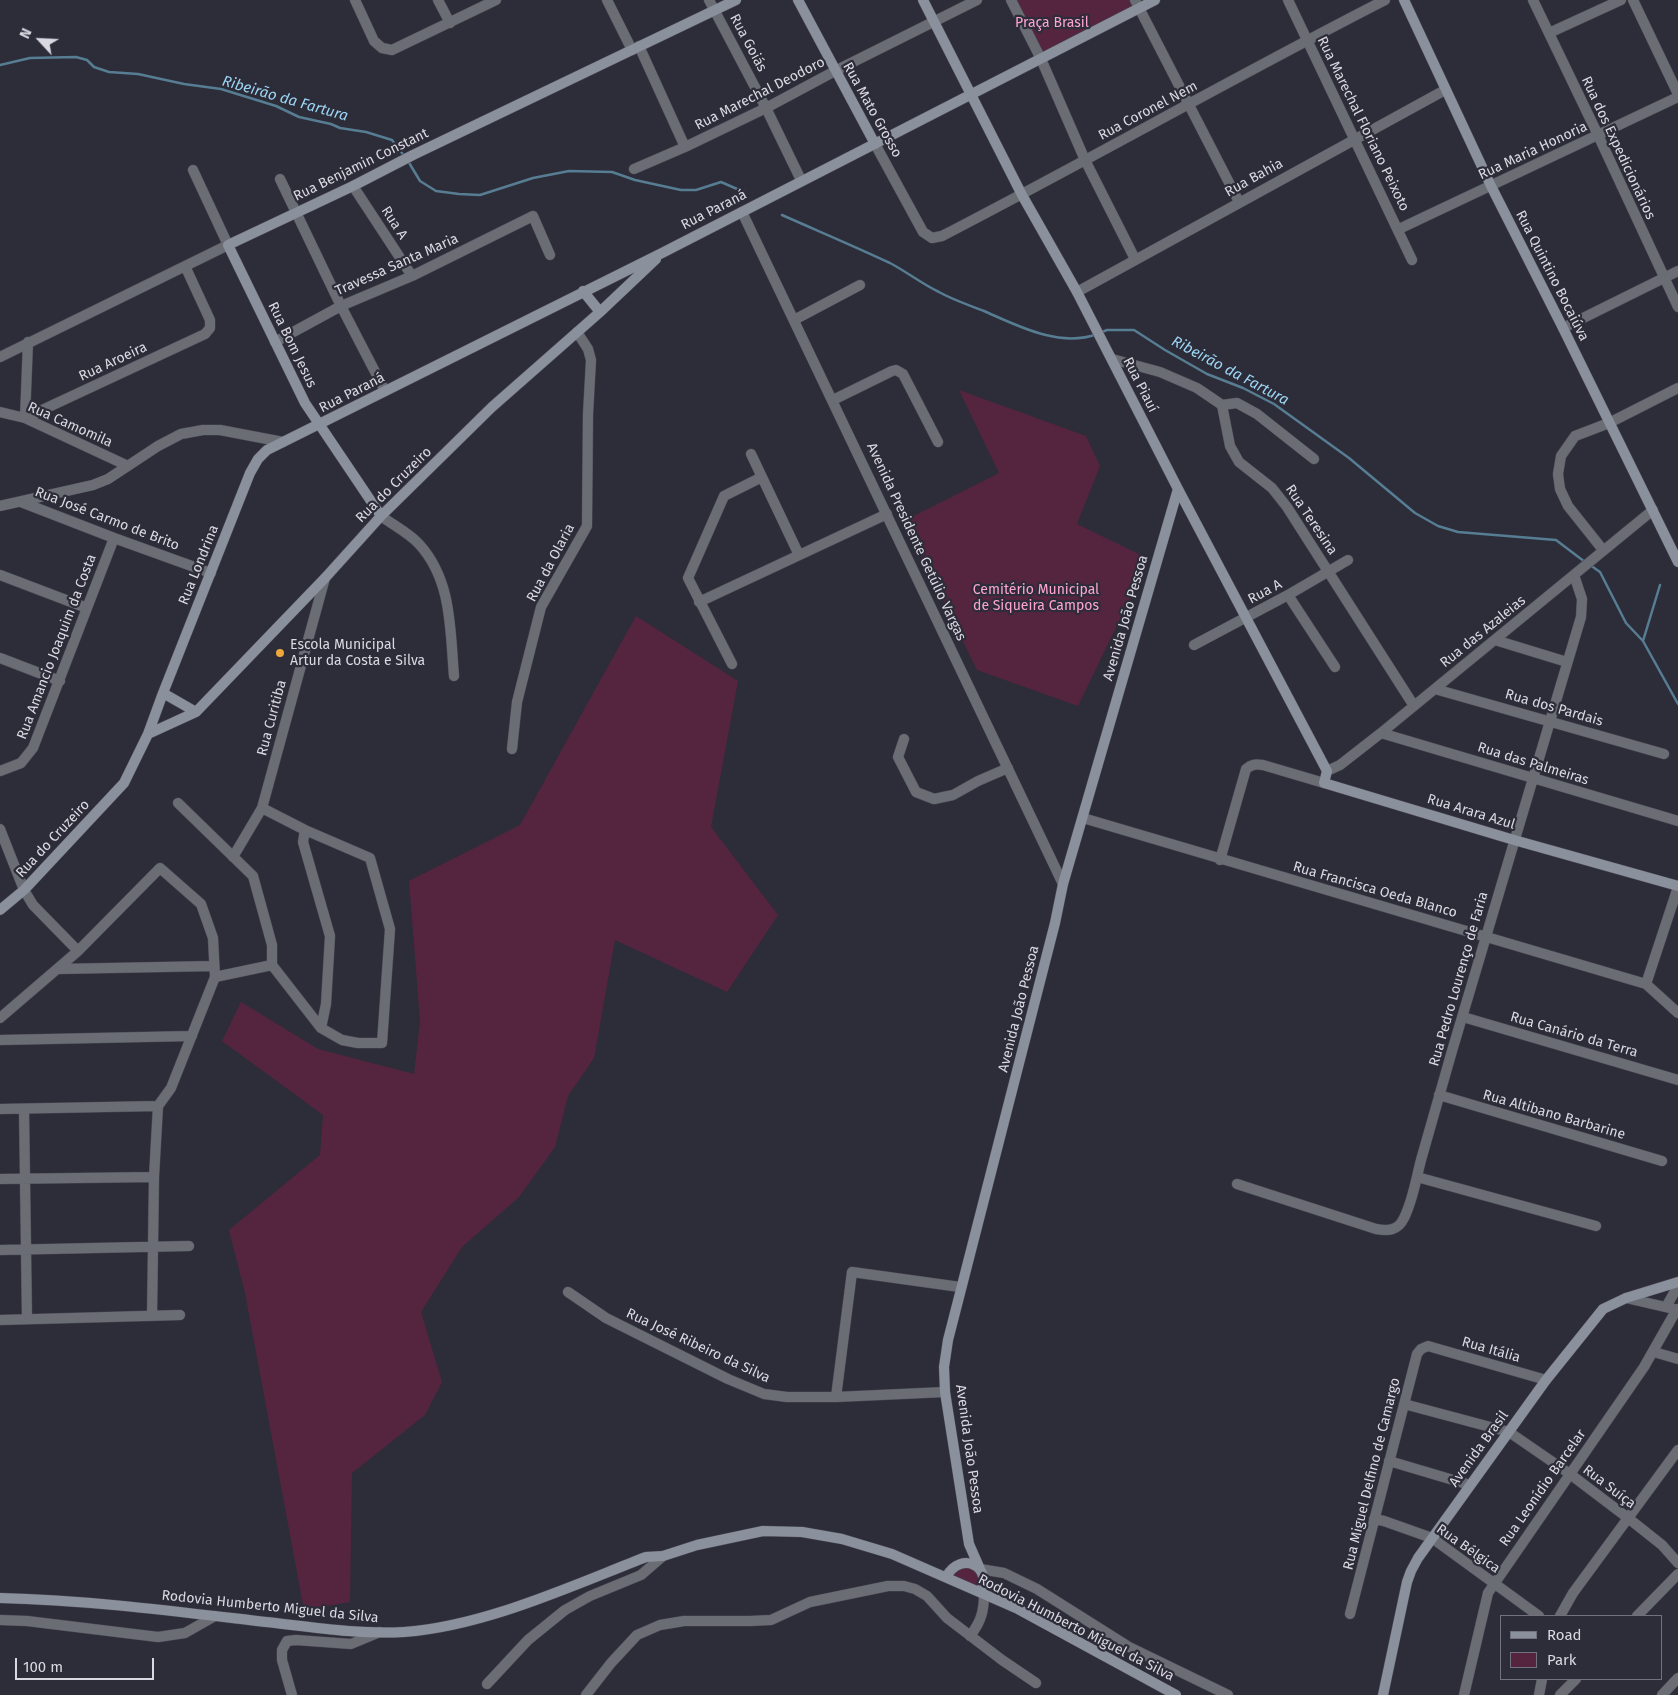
<!DOCTYPE html>
<meta charset="utf-8">
<style>
body{margin:0}
#map{position:relative;width:1678px;height:1695px;overflow:hidden;background:#2d2c39;font-family:"Fira Sans",sans-serif}
canvas{display:block}
.legend{position:absolute;left:1500px;top:1615px;width:162px;height:65px;box-sizing:border-box;background:#2d2c39;border:1px solid #72717d;margin:0;padding:6px 9px;list-style:none;font-size:15px;color:#dad9e2}
.legend li{display:flex;align-items:center;gap:10px;height:25px}
.legend b{width:25px;border:1px solid #72717d}
.north{position:absolute;left:15px;top:15px;width:50px;height:50px;-webkit-text-stroke:4px #2d2c39;paint-order:stroke;rotate:295deg;font-size:14px;font-weight:700;line-height:20px;text-align:center;color:#dad9e2}
.north::after{content:'';display:block;margin:auto;width:18px;height:22px;background:#dad9e2;clip-path:polygon(50% 0,100% 100%,50% 72%,0 100%)}
.scale{position:absolute;left:15px;top:1658px;width:139px;height:22px;box-sizing:border-box;border:2px solid #dad9e2;border-top:0;padding-left:6px;font-size:15px;line-height:18px;white-space:nowrap;color:#dad9e2;-webkit-text-stroke:4px #2d2c39;paint-order:stroke}
</style>
<div id="map">
<canvas width="1678" height="1695"></canvas>
<ul class="legend">
<li><b style="height:6px;background:#8b919c"></b>Road</li>
<li><b style="height:14px;background:#552540"></b>Park</li>
</ul>
<div class="north">N</div>
<div class="scale">100 m</div>
</div>
<script>
const ctx = document.querySelector('canvas').getContext('2d');
ctx.lineJoin = 'round';
function fillPath(path, color) { ctx.fillStyle = color; ctx.fill(path, 'evenodd'); }
function strokePath(path, color, width, dash) { ctx.strokeStyle = color; ctx.lineWidth = width; ctx.lineCap = dash ? 'butt' : 'round'; ctx.setLineDash(dash || []); ctx.stroke(path); }
function label(font, color, halo, rows, align = 'center') {
  ctx.font = font + ' "Fira Sans",sans-serif'; ctx.lineWidth = 4.5; ctx.setLineDash([]); ctx.textBaseline = 'middle'; ctx.strokeStyle = halo; ctx.fillStyle = color; for (const [text, x, y, turn = 0] of rows) {
    ctx.save(); ctx.translate(x, y); ctx.rotate((+turn || 0) * Math.PI / 180); ctx.textAlign = isNaN(turn) ? turn : align; if (halo) ctx.strokeText(text, 0, 0); ctx.fillText(text, 0, 0); ctx.restore();
  }
}
const green = new Path2D(`
 M 1014,0 L 1132,0 L 1136,6 L 1042,55 Z
 M 959,390 L 1086,436 L 1100,466 L 1077,524 L 1149,559 L 1078,706 L 977,670 L 904,521 L 999,473 Z
 M 636,616 L 738,681 L 711,827 L 778,915 L 727,992 L 615,940 L 594,1058 L 568,1096 L 555,1147 L 519,1197 L 462,1247 L 421,1312 L 442,1382 L 425,1415 L 352,1473 L 350,1602 L 304,1610 L 245,1293 L 229,1230 L 320,1155 L 323,1115 L 222,1041 L 241,1002 L 318,1049 L 414,1074 L 420,1021 L 409,881 L 520,825 Z
 M 974,1566 L 982,1588 L 948,1575 L 951,1570 Z`);
const stream = new Path2D(`
 M 0,65 L 30,58 L 76,57 L 87,60 L 94,67 L 109,72 L 138,74 L 184,84 L 221,89 L 276,106 L 299,117 L 331,124 L 340,128 L 366,132 L 392,140 L 405,157
 M 408,161 L 420,181 L 436,191 L 459,194 L 480,195 L 533,178 L 569,171 L 612,172 L 635,180 L 681,190 L 696,190 L 721,182 L 744,192
 M 782,215 C 818,231 854,246 890,263 C 907,272 922,284 939,292 C 953,300 969,305 984,311 C 1018,326 1060,348 1097,334
 M 1102,332 L 1107,330 L 1134,330 L 1165,350 L 1207,374 L 1243,388 L 1274,404 L 1349,458 L 1415,513 L 1438,526 L 1458,532 L 1556,540 L 1585,562
 M 1590,565 L 1600,572 L 1626,623 L 1643,641 L 1678,704
 M 1643,641 L 1660,585`);
const street = new Path2D(`
 M 355,0 L 374,41 L 382,48 L 392,50 L 496,0
 M 438,0 L 450,23
 M 607,0 L 632,50
 M 709,0 L 766,108 L 801,180
 M 1011,0 L 1041,59 L 1085,160 L 1135,259
 M 1135,0 L 1239,202
 M 1288,0 L 1412,260
 M 1533,0 L 1598,135 L 1678,307
 M 1633,0 L 1678,94
 M 1549,33 L 1621,0
 M 639,46 L 685,147
 M 875,144 L 923,232 L 932,238 L 942,236 C 1091,159 1236,76 1385,0
 M 634,169 L 685,147 L 766,108 L 835,71 L 977,0
 M 280,179 L 341,306 L 385,391
 M 353,186 L 412,276
 M 742,212 L 1063,884
 M 1399,229 L 1678,97
 M 1077,292 L 1445,90
 M 794,320 L 860,285
 M 1563,328 L 1678,271
 M 28,342 L 25,418 L 205,334 L 210,328 L 210,320 L 185,266
 M 275,342 L 341,306 L 412,276 L 533,216 L 550,255
 M 0,357 L 228,245 L 193,170
 M 1112,359 L 1160,372 L 1197,388 L 1222,405 L 1230,446 L 1239,462 L 1272,488 L 1287,507 L 1414,706
 M 833,400 L 892,371 L 896,370 L 903,374 L 938,442
 M 1222,405 L 1237,403 L 1257,414 L 1314,459
 M 0,412 L 25,418 L 128,466
 M 751,454 L 799,555
 M 21,502 L 114,538 L 211,573
 M 0,506 L 93,485 L 108,479 L 158,446 L 181,434 L 203,430 L 220,430 L 283,442
 M 381,516 C 393,525 409,533 419,544 C 452,580 450,629 454,676
 M 1603,550 L 1568,506 L 1560,489 L 1558,474 L 1561,456 L 1575,436 L 1609,423 L 1678,388
 M 0,575 L 87,608
 M 1288,595 L 1335,667
 M 699,602 L 887,514
 M 1495,640 L 1567,662
 M 1194,645 L 1288,595 L 1348,560
 M 0,658 L 60,681
 M 732,664 L 688,578 L 724,496 L 762,477
 M 1435,689 L 1664,754
 M 1381,733 L 1678,821
 M 904,739 L 898,757 L 916,792 L 934,799 L 953,795 L 978,781 L 1008,768
 M 512,749 L 517,702 L 541,607 L 587,526 L 588,414 L 591,360 L 588,349 L 577,332
 M 0,771 L 21,763 L 33,748 L 114,538
 M 1327,771 L 1340,765 L 1381,733 L 1653,510
 M 178,803 L 253,876 L 272,945 L 272,965 L 321,1028 L 342,1040 L 358,1043 L 382,1043 L 390,929 L 370,858 L 305,830 L 262,808
 M 1083,818 L 1646,984 L 1678,1013
 M 0,829 L 24,890 L 33,905 L 78,951
 M 305,830 L 303,842 L 330,936 L 326,1004 L 321,1028
 M 233,857 L 262,808 L 325,578
 M 1220,860 L 1246,769 C 1252,764 1256,764 1263,765 L 1324,783
 M 58,969 L 214,966
 M 215,977 L 272,965
 M 1646,984 L 1678,887
 M 1463,1017 L 1678,1080
 M 0,1018 L 78,951 L 160,868 L 201,904 L 213,938 L 215,977 L 171,1088 L 158,1106 L 154,1177 L 152,1316
 M 0,1040 L 192,1036
 M 1439,1095 L 1662,1161
 M 0,1109 L 158,1106
 M 24,1109 L 27,1319
 M 1417,1177 L 1596,1226
 M 0,1179 L 154,1177
 M 1237,1184 L 1376,1229 C 1388,1231 1398,1231 1404,1218 C 1413,1200 1416,1179 1421,1160 C 1431,1124 1442,1087 1452,1051 C 1496,907 1537,761 1581,617 L 1582,599 L 1574,575
 M 0,1250 L 189,1246
 M 568,1292 L 606,1318 L 728,1379 L 764,1394 L 787,1397 L 836,1397 L 945,1392
 M 1626,1298 L 1678,1310
 M 1666,1307 L 1678,1286
 M 0,1320 L 180,1315
 M 1654,1352 L 1678,1359
 M 836,1397 L 852,1272 L 960,1287
 M 1404,1404 L 1509,1432 L 1570,1474 L 1628,1518 L 1662,1545 L 1678,1563
 M 1389,1461 L 1470,1485
 M 1374,1519 L 1384,1521 L 1432,1538 L 1539,1616
 M 980,1569 L 1004,1573 L 1037,1589 L 1129,1647 L 1228,1695
 M 1350,1614 L 1417,1354 L 1421,1349 L 1428,1346 L 1546,1380
 M 1560,1616 L 1573,1593 L 1678,1450
 M 1637,1616 L 1678,1574
 M 0,1620 L 27,1621 L 158,1637 L 185,1633 L 215,1616
 M 970,1636 C 981,1622 984,1611 984,1594
 M 487,1684 L 528,1640 L 565,1610 L 590,1596 L 641,1575 L 663,1556
 M 292,1695 L 282,1660 L 282,1650 L 287,1641 L 296,1640 L 351,1644 L 380,1632
 M 586,1695 L 611,1663 L 637,1635 L 660,1625 L 684,1621 L 750,1621 L 771,1620 L 810,1602 L 888,1586 L 904,1586 L 915,1589 L 927,1596 L 947,1618 L 1002,1660 L 1036,1683
 M 1464,1695 L 1488,1593 L 1644,1367 L 1677,1309
 M 1539,1695 L 1542,1679
 M 1560,1695 L 1576,1679
 M 1662,1695 L 1678,1678`);
const secondary = new Path2D(`
 M 798,0 L 875,144
 M 923,0 L 1022,195 L 1077,292 L 1178,489 L 1327,771 L 1324,783 L 1514,840 L 1678,886
 M 1404,0 L 1491,186 L 1563,328 L 1678,562
 M 583,291 L 600,312
 M 381,516 L 305,403 L 228,245 L 353,186 L 413,155 L 736,0
 M 163,693 L 196,712
 M 148,734 L 196,712 L 325,578 L 381,516 L 492,407 L 600,312 L 656,259
 M 0,910 L 24,890 L 124,783 L 148,734 L 163,693 L 250,473 L 258,459 L 267,450 L 662,253 L 1155,0
 M 980,1569 L 969,1544 L 945,1392 L 944,1367 L 948,1340 L 1055,923 L 1063,884 L 1178,489
 M 946,1577 C 962,1549 994,1568 980,1592
 M 0,1598 C 86,1600 172,1611 257,1621 C 305,1626 355,1635 404,1632 C 485,1626 571,1586 646,1557 L 663,1556 L 697,1545 L 763,1531 L 802,1532 L 842,1539 L 892,1554 L 1018,1609 L 1176,1695
 M 1383,1695 L 1407,1582 L 1411,1571 L 1418,1558 L 1546,1380 L 1603,1309 L 1626,1298 L 1678,1282`);
const markers = [
 [280,653,5,"#eda83b"]
];
const parkNames = [
 ["Praça Brasil",1052,23],
 ["Cemitério Municipal",1036,590],
 ["de Siqueira Campos",1036,606]
];
const streetNames = [
 ["Rua Goiás",748,43,62],
 ["Rua Marechal Deodoro",760,94,-27],
 ["Rua Mato Grosso",872,110,61],
 ["Rua Coronel Nem",1148,111,-28],
 ["Rua Marechal Floriano Peixoto",1363,124,64],
 ["Rua dos Expedicionários",1618,148,65],
 ["Rua Maria Honoria",1533,151,-25],
 ["Rua Benjamin Constant",361,165,-26],
 ["Rua Bahia",1254,178,-29],
 ["Rua Paraná",714,210,-27],
 ["Rua A",394,223,57],
 ["Travessa Santa Maria",397,265,-24],
 ["Rua Quintino Bocaiúva",1552,276,63],
 ["Rua Bom Jesus",292,345,64],
 ["Rua Aroeira",113,362,-25],
 ["Rua Piauí",1140,385,63],
 ["Rua Paraná",352,393,-27],
 ["Rua Camomila",70,425,24],
 ["Rua do Cruzeiro",394,485,-45],
 ["Rua José Carmo de Brito",107,519,21],
 ["Rua Teresina",1311,520,56],
 ["Avenida Presidente Getúlio Vargas",916,542,65],
 ["Rua da Olaria",551,563,-62],
 ["Rua Londrina",199,565,-68],
 ["Rua A",1265,592,-28],
 ["Avenida João Pessoa",1126,618,-74],
 ["Rua das Azaleias",1483,632,-39],
 ["Rua Amancio Joaquim da Costa",57,647,-69],
 ["Rua dos Pardais",1554,708,16],
 ["Rua Curitiba",272,718,-75],
 ["Rua das Palmeiras",1533,764,17],
 ["Rua Arara Azul",1471,812,17],
 ["Rua do Cruzeiro",53,839,-47],
 ["Rua Francisca Oeda Blanco",1375,890,16],
 ["Rua Pedro Lourenço de Faria",1459,979,-74],
 ["Avenida João Pessoa",1019,1009,-76],
 ["Rua Canário da Terra",1574,1035,16],
 ["Rua Altibano Barbarine",1554,1115,16],
 ["Rua José Ribeiro da Silva",698,1346,25],
 ["Rua Itália",1491,1350,16],
 ["Avenida João Pessoa",969,1449,82],
 ["Avenida Brasil",1479,1449,-54],
 ["Rua Miguel Delfino de Camargo",1372,1474,-76],
 ["Rua Suíça",1609,1487,37],
 ["Rua Leonídio Barcelar",1543,1488,-55],
 ["Rua Bélgica",1468,1549,35],
 ["Rodovia Humberto Miguel da Silva",270,1607,6],
 ["Rodovia Humberto Miguel da Silva",1076,1628,27]
];
const poiNames = [
 ["Escola Municipal",290,645],
 ["Artur da Costa e Silva",290,661]
];
const waterNames = [
 ["Ribeirão da Fartura",285,99,16],
 ["Ribeirão da Fartura",1230,371,28]
];
fillPath(green, '#552540');
strokePath(stream, '#577d93', 2.5);
strokePath(street, '#494854', 11);
strokePath(secondary, '#494854', 11);
strokePath(street, '#6a6d74', 10);
strokePath(secondary, '#8b919c', 10);
for (const [x, y, r, color] of markers) { const dot = new Path2D(); dot.arc(x, y, r, 0, 2 * Math.PI); ctx.fillStyle = color; ctx.fill(dot); strokePath(dot, '#2d2c39', 2); }
label('14px', '#fea4d2', '#2d2c39', parkNames);
label('14px', '#dad9e2', '#2d2c39', streetNames);
label('14px', '#dad9e2', '#2d2c39', poiNames, 'left');
label('italic 15px', '#9dd5f4', '#2d2c39', waterNames);
</script>
